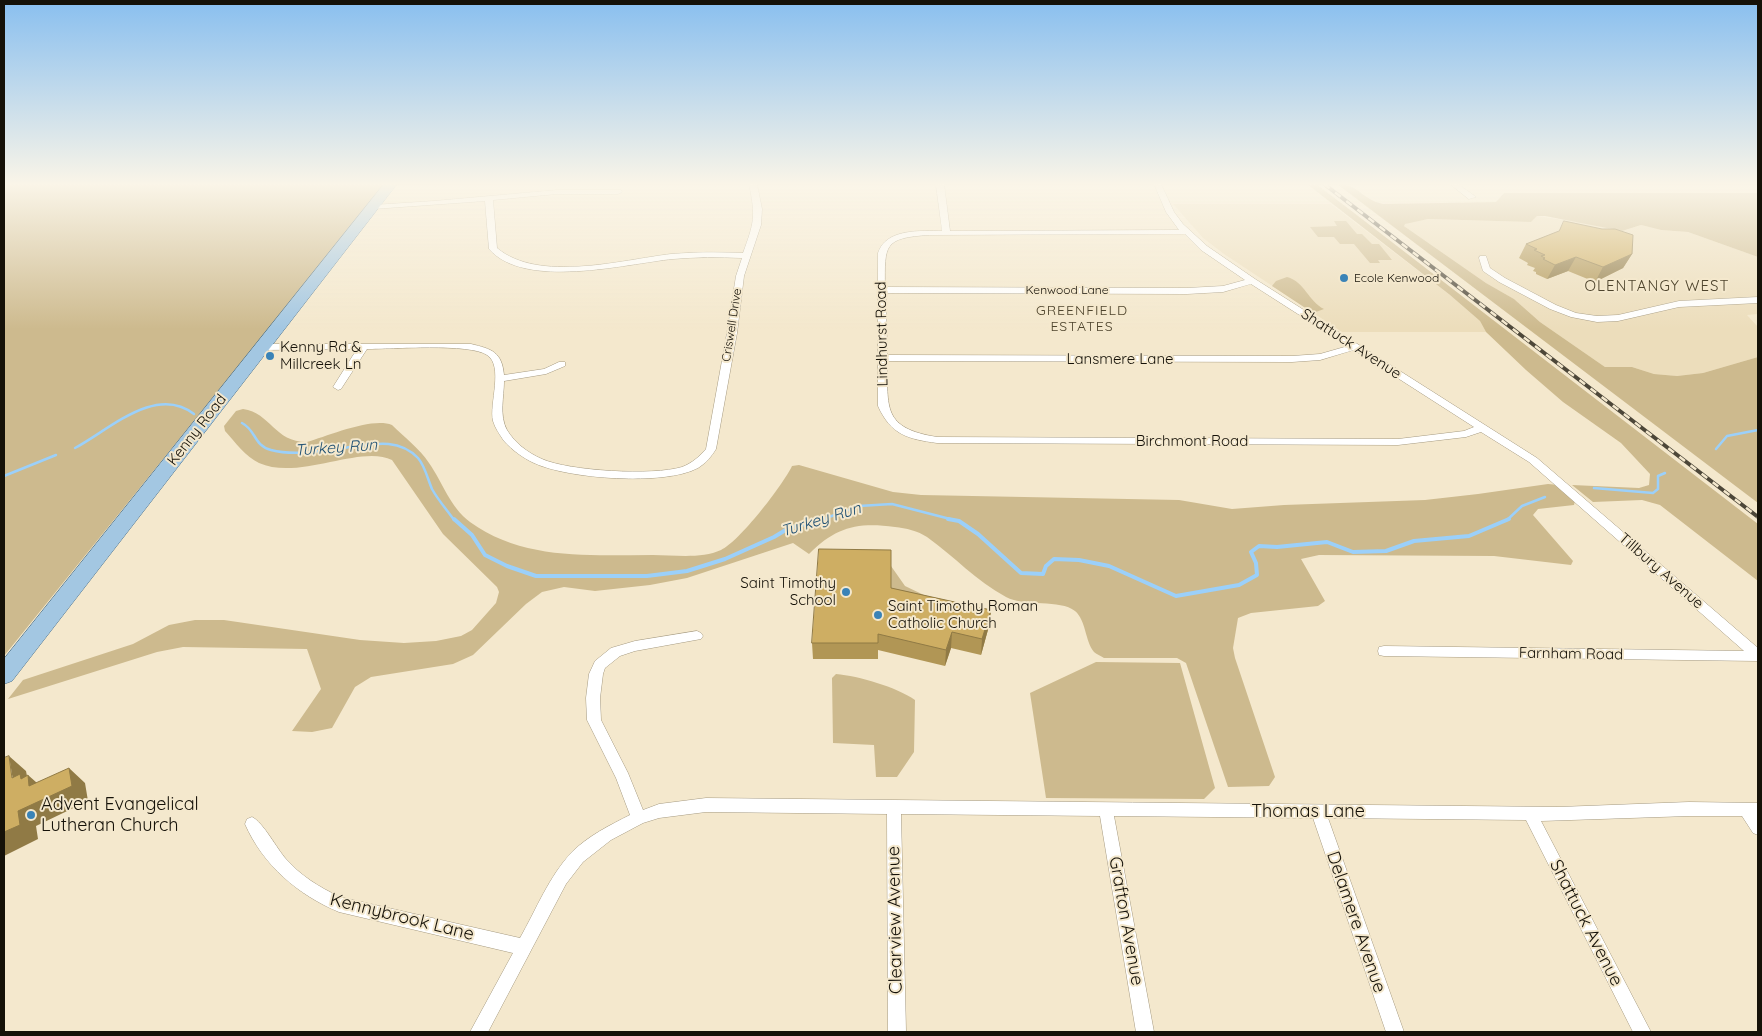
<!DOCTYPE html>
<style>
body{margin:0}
#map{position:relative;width:1762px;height:1036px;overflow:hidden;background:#f4e8cd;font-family:Quicksand,sans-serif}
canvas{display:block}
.frame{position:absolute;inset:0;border:5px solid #151108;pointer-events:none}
</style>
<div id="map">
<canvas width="1762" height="1036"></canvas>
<div class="frame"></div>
</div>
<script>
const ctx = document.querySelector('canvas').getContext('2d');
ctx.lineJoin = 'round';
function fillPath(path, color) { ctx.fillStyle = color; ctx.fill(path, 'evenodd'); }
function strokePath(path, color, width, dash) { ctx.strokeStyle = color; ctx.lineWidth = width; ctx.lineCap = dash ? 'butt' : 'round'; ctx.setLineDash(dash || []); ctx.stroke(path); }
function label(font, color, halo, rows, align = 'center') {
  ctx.font = font + ' Quicksand,sans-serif'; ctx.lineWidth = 4; ctx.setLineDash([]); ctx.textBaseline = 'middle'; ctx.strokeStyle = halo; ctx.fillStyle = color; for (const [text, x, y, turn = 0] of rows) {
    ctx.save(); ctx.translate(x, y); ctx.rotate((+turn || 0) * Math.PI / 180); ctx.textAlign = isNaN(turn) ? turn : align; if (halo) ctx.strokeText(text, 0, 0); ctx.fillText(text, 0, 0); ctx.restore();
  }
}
const built = new Path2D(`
 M 1173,204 L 1331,204 L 1450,295 L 1480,321 L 1486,332 L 1342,332 L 1224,254 L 1203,238 Z
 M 1537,216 L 1592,224 L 1617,230 L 1622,231 L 1641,225 L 1661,230 L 1688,232 L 1758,257 L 1758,314 L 1747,315 L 1758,327 L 1758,357 L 1703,373 L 1677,376 L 1654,374 L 1632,367 L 1605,367 L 1540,322 L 1514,299 L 1486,283 L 1404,226 L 1404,224 L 1413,221 L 1428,219 L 1531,222 Z`);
const green = new Path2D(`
 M 4,184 L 385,184 L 4,656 Z
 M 1307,184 L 1316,184 L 1349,209 L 1758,524 L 1758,581 L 1660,505 L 1642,500 L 1593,502 L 1572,485 L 1639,488 L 1649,485 L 1650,474 L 1621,443 L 1563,402 L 1526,370 L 1486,332 L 1480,321 L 1450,295 Z
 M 1337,184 C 1358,184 1363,200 1383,204 L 1496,202 L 1504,193 L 1758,193 L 1758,257 L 1688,232 L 1661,230 L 1641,225 L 1622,231 L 1617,230 L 1545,216 L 1537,216 L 1531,222 L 1428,219 L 1405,224 L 1404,226 L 1486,283 L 1514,299 L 1540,322 L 1605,367 L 1632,367 L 1654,374 L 1677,376 L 1703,373 L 1758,357 L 1758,503 Z
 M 1334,221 L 1346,221 L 1357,234 L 1362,234 L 1372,244 L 1379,244 L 1392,260 L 1378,260 L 1380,263 L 1370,263 L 1354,244 L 1340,244 L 1334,237 L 1318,237 L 1310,227 L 1337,226 Z
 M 1287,277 C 1305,282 1308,301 1324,309 L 1313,313 L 1272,286 L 1276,281 Z
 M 243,409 C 271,413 274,442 307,442 C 328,436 372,417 392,425 C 404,437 420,449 429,463 C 443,483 450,507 470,522 C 524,561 591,555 653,555 C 674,555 702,559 721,550 C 739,542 783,485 792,466 L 799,465 L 893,492 L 921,495 L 1179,500 L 1232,509 L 1284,505 L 1425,500 L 1478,494 L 1548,484 L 1559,485 L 1575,500 L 1574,505 L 1538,509 L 1533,515 L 1573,561 L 1571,565 L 1494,556 L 1319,555 L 1301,559 L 1325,601 L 1318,606 L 1251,613 L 1238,618 L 1233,648 L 1235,658 L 1275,777 L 1269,786 L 1228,787 L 1186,663 L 1177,658 L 1104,658 C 1101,656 1096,654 1094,652 C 1085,641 1086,620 1075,611 C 1060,599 1025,607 1006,597 C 976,581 954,556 927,537 C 918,531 906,528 895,527 C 857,522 836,527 809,554 L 793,543 L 687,578 L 650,585 L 595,591 L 564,587 L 542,592 L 526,604 L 473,655 L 453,664 L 371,677 L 355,687 L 332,728 L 312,732 L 292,731 L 321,689 L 307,649 L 183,647 L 157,652 L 8,699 L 23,680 L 133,644 L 169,625 L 195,620 L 224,620 L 360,640 L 404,643 L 436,641 L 461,636 L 472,630 L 496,603 L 499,592 L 497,587 L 443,534 L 392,460 C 361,444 299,481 259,463 C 246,457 235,442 225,431 L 224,426 L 236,411 Z
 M 891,566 L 905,586 L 989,626 L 891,604 Z
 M 1096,662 L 1180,663 L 1215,788 L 1204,799 L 1046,798 L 1030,693 Z
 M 836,674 C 859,676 896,687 915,700 L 914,752 L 897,777 L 876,777 L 874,745 L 833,743 L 832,678 Z`);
const streamFar1 = new Path2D(`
 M 242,423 C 256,430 254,446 271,450 C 294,456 319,451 343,448 C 369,445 397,436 418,458 C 425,466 428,480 432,489 C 438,500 447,510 454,520
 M 75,448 C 109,430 156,384 194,414
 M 1716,449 L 1727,436 L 1758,430
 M 4,476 L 56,455
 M 1594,488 L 1653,493 L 1658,489 L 1658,476 L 1665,473
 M 821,520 L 859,506 L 892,504 L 954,520
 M 1507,520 L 1522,506 L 1545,497`);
const stream = new Path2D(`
 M 454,519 L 472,535 L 485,555 L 507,566 L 536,576 L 647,576 L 687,571 L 725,559 L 774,537 L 789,528 L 826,519
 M 948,519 L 959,521 L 978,534 L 1021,573 L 1043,574 L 1046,566 L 1054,559 L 1079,560 L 1109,566 L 1176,596 L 1239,585 L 1257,575 L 1256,563 L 1251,552 L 1259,546 L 1277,547 L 1327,542 L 1353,552 L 1386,551 L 1414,541 L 1469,536 L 1509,519`);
const minor = new Path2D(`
 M 749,184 L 757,184 L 762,209 L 761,225 L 744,276 L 737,333 L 716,449 C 711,457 706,463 698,468 C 665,486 568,479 534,463 C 523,458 512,450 504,441 C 500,435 495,428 493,421 C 489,404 504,366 487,355 C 470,343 391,349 367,349 L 341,389 L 338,390 L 333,387 L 357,349 L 263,350 L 258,347 L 263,344 L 471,344 C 492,349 502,352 504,375 L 544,369 L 559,362 L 565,362 L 565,366 L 546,374 L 504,381 C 504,397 499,415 507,430 C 515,443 528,453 542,459 C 569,471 653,476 682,467 C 692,463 699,457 706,449 L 727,333 L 736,276 L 742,258 C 719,257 696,257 673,259 C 625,264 525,290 489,249 L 485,201 L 373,209 L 369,207 L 373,205 L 434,201 L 557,190 L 621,190 L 622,192 L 618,194 L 557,194 L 493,200 L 497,248 C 539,283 621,260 671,254 C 695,252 719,252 743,253 C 754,223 756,217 749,184 Z
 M 936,184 L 944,184 L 950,231 L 1179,230 L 1166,212 L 1154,184 L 1161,184 L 1174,212 L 1183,224 L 1207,246 L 1255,279 L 1537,458 L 1758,648 L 1758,661 L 1384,656 L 1379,655 L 1378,651 L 1379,647 L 1384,646 L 1744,651 L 1529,462 L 1481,432 L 1466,437 L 1398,445 L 937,443 C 908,439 891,435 878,406 L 878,253 C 886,228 921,231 942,231 ZM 1185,234 L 1201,250 L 1245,280 L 1223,286 L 1187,288 L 885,287 C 885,245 883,238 929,235 ZM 1251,284 L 1348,346 L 1320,354 L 1292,356 L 887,355 L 886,293 L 1187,294 L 1223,292 ZM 1354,350 L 1474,427 L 1464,431 L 1398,439 L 937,437 C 882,428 888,408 887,361 L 1292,362 L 1320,360 Z
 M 1450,184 L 1458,184 L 1476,197 L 1469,199 Z
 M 1480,256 L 1486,256 L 1490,268 L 1505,278 L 1556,305 L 1576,313 L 1597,316 L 1618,315 L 1679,301 L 1758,297 L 1758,303 L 1679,307 L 1618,321 L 1597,322 L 1571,317 L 1550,309 L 1499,282 L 1483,271 L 1479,258 Z
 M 697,631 L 701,633 L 703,636 L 701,639 L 635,651 L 620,656 L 605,668 L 603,674 L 600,698 L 601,720 L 628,773 L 643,810 L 659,804 L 706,798 L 1559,807 L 1689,802 L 1758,803 L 1758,835 L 1753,833 L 1742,816 L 1689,816 L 1541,821 L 1651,1032 L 1633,1032 L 1526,820 L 1328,818 L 1404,1032 L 1386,1032 L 1313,818 L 1114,816 L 1154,1032 L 1136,1032 L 1100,816 L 901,814 L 906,1032 L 888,1032 L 887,814 L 706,812 L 659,818 L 643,823 L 611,840 L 583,862 L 566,884 L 488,1032 L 470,1032 L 513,953 L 339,912 C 298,895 263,865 245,824 L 247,819 L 252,817 C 263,822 277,849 286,859 C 301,876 319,887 340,897 L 520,938 C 536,910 549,876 572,852 C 588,836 610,825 630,815 L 616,778 L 587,720 L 586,698 L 589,674 L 595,661 L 611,648 L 635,641 Z`);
const primary = new Path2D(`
 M 384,184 L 397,184 L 12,681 L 4,684 L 4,659 Z`);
const rail = new Path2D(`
 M 1324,184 L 1758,517`);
const wall = new Path2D(`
 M 1526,244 L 1632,254 L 1623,268 L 1595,282 L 1568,271 L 1547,279 L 1536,274 L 1536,272 L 1533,271 L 1535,268 L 1527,265 L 1528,263 L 1519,258 Z
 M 891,588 L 991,610 L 989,626 L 981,655 L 951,648 L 945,666 L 878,650 L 878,659 L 813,659 L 812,643 Z`);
const shadedWall = new Path2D(`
 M 1632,254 L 1623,268 L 1595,282 L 1603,267 Z
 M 1576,257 L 1568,271 L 1547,279 L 1555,265 Z
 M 991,610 L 989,626 L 981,655 L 982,639 Z
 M 952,632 L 951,648 L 945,666 L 946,650 Z
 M 9,756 L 26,771 L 28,781 L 28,775 L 45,790 L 69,768 L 85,783 L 88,801 L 36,826 L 38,839 L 4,856 L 4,832 L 18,811 Z`);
const building = new Path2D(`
 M 1564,221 L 1602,229 L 1615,229 L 1633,235 L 1632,254 L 1603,267 L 1576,257 L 1555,265 L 1543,259 L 1545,258 L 1541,256 L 1545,255 L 1534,250 L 1537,249 L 1526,244 L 1559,231 Z
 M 819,549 L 891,550 L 891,588 L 991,610 L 982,639 L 952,632 L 946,650 L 878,634 L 878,643 L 812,643 Z
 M 9,756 L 12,778 L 20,774 L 21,779 L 28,775 L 29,786 L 69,768 L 72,786 L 18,811 L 20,825 L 4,832 L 4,758 Z`);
const markers = [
 [1344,278,5,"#3a83b7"],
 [270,356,5,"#3a83b7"],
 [846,592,5,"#3a83b7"],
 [878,615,5,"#3a83b7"],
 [31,815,5,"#3a83b7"]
];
const farPoinames = [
 ["Ecole Kenwood",1354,278]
];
const farStreetnames = [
 ["Kenwood Lane",1067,290],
 ["Criswell Drive",732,325,-81]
];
const farNeighbourhoodnames = [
 ["GREENFIELD",1082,311],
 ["ESTATES",1082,327]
];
const farQuarternames = [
 ["OLENTANGY WEST",1657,286]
];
const streetNames = [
 ["Lindhurst Road",882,334,-91],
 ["Shattuck Avenue",1351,344,33],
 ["Lansmere Lane",1120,359],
 ["Kenny Road",197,430,-52],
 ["Birchmont Road",1192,441],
 ["Tillbury Avenue",1661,571,41],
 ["Farnham Road",1571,654,1]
];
const poiNames = [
 ["Kenny Rd &",280,347],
 ["Millcreek Ln",280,364],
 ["Saint Timothy",836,583,"right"],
 ["School",836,600,"right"],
 ["Saint Timothy Roman",888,606],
 ["Catholic Church",888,623]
];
const waterNames = [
 ["Turkey Run",336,448,-4],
 ["Turkey Run",821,520,-17]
];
const nearPoinames = [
 ["Advent Evangelical",41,805],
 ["Lutheran Church",41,826]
];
const nearStreetnames = [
 ["Thomas Lane",1308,812],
 ["Kennybrook Lane",402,917,14],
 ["Clearview Avenue",895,920,-91],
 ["Grafton Avenue",1126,921,80],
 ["Delamere Avenue",1356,922,71],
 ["Shattuck Avenue",1586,923,63]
];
fillPath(built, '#ecddbb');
fillPath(green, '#cdba8e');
strokePath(streamFar1, '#9bd0fa', 2.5);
strokePath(stream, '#9bd0fa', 4);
strokePath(minor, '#a59a81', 1);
strokePath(primary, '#4a6f89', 1);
fillPath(minor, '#fff');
fillPath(primary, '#a3c7e2');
strokePath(rail, '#4d4739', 4);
strokePath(rail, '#f4e8cd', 2.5, [7]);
fillPath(wall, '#b19655');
fillPath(shadedWall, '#907a45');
fillPath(building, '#ceae63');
strokePath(building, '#907a45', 1);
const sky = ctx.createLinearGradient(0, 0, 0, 329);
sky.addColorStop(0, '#89bfef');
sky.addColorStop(0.56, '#faf5e8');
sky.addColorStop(1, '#faf5e800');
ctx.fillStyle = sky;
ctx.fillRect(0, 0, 1762, 329);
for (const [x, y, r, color] of markers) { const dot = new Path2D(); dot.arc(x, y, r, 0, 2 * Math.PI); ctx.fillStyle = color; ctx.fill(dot); strokePath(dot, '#f4e8cd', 2); }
label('12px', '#151108', '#f4e8cd', farPoinames, 'left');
label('12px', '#151108', '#f4e8cd', farStreetnames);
ctx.letterSpacing = '1px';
label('14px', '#4e442d', '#f4e8cd', farNeighbourhoodnames);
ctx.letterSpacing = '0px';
ctx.letterSpacing = '1px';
label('15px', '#4e442d', '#f4e8cd', farQuarternames);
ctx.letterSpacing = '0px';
label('15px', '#151108', '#f4e8cd', streetNames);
label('15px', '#151108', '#f4e8cd', poiNames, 'left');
label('italic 16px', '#1f5073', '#f4e8cd', waterNames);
label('18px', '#151108', '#f4e8cd', nearPoinames, 'left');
label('18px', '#151108', '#f4e8cd', nearStreetnames);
</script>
